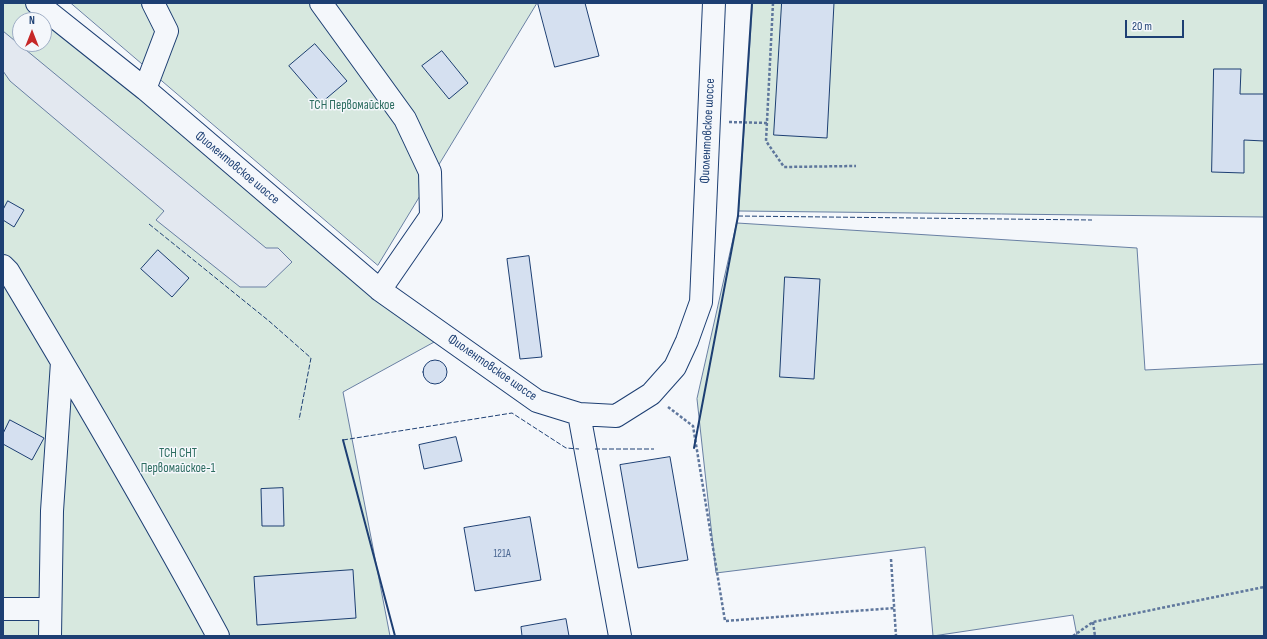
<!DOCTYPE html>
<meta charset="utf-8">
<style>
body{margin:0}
#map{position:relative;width:1267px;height:639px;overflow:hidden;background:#f4f7fb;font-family:"Sofia Sans Condensed",sans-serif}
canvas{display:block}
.frame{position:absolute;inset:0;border:4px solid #1d3f73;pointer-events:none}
.north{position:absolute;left:12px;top:12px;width:40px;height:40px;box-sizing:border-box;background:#f4f7fb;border:1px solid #9eadc5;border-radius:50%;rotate:0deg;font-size:11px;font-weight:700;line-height:16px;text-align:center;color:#1d3f73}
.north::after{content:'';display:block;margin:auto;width:14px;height:18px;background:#c62828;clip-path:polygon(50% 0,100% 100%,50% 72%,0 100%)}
.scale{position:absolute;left:1125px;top:20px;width:59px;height:18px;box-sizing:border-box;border:2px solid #1d3f73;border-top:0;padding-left:5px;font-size:12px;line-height:14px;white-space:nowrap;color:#1d3f73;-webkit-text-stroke:3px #f4f7fb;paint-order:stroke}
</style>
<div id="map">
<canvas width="1267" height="639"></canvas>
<div class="frame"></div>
<div class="north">N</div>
<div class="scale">20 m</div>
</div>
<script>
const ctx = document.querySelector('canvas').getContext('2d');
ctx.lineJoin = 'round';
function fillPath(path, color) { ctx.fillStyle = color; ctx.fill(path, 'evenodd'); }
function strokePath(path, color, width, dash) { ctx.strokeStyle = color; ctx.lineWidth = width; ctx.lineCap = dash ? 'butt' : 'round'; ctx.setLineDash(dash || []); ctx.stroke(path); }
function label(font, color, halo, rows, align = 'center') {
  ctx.font = font + ' "Sofia Sans Condensed",sans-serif'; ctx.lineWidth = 3; ctx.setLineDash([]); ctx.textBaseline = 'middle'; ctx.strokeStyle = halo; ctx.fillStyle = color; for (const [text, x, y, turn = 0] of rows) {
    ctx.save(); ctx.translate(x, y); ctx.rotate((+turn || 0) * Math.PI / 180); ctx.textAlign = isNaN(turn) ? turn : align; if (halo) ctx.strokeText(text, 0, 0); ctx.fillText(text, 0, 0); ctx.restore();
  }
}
const green = new Path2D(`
 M 3,3 L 27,3 L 436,341 L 343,392 L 390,636 L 3,636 ZM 20,20 L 44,20 L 44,44 L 20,44 Z
 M 71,3 L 537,3 L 378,265 Z
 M 753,3 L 1264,3 L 1264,217 L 739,211 Z
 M 737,223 L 1137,248 L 1145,370 L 1264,364 L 1264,636 L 1077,636 L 1073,615 L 933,636 L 925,547 L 716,573 L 697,399 Z`);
const parking = new Path2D(`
 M 3,31 L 266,248 L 278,248 L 292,262 L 266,287 L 240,287 L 156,220 L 164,211 L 10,81 L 3,71 Z`);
const building = new Path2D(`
 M 538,3 L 585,3 L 599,56 L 555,67 Z
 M 782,3 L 834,3 L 827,138 L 774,135 Z
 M 315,44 L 347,81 L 321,103 L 289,66 Z
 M 442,51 L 468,83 L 449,99 L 422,66 Z
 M 1214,69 L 1241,69 L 1240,94 L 1264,94 L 1264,141 L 1244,140 L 1244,173 L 1212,172 Z
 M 8,201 L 24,210 L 14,227 L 3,220 L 3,210 Z
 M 158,250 L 189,278 L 172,297 L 141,269 Z
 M 529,256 L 542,357 L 520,359 L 507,259 Z
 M 785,277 L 820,279 L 814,379 L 780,377 Z
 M423 372a12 12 0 1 1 24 0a12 12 0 1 1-24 0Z
 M 10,420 L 44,438 L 32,460 L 3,444 L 3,434 Z
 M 456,437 L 462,461 L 424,469 L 419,445 Z
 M 670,457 L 688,560 L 638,568 L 620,465 Z
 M 283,488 L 284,526 L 262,526 L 261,489 Z
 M 530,517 L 541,580 L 475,591 L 464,528 Z
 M 353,570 L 356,618 L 257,625 L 254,577 Z
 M 566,619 L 569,636 L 522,636 L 521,627 Z`);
const path = new Path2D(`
 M 773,3 L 766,141 L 784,167 L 856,166
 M 729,122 L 767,123
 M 668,407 L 693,426 L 725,621 L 894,608
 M 891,559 L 896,636
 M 1093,622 L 1095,636
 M 1073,636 L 1093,622 L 1264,587`);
const minor = new Path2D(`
 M 37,3 L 145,89 L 380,290 L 537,401 L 579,414 L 616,416 L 651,394 L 675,367 L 687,341 L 701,302 L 714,3
 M 321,3 L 405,119 L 430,172 L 431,216 L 380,290
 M 145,89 L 167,31 L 153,3
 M 3,266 L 8,271 C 80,391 151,512 218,636
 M 579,414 L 620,636
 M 3,609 L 50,609
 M 50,636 L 52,511 L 62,362`);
const fence = new Path2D(`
 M 738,216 L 1092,220
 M 149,224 L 269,321 L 311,358 L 299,420
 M 343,440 L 512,413 L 566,448 L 579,449
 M 595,449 L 654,449`);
const wall = new Path2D(`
 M 343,440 L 395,636
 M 694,448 L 738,216 L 752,3`);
const numberNames = [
 ["121А",502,554]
];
const parkNames = [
 ["ТСН Первомайское",352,106],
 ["ТСН СНТ",178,454],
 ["Первомайское-1",178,469]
];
const streetNames = [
 ["Фиолентовское шоссе",708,131,-87],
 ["Фиолентовское шоссе",237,168,40],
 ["Фиолентовское шоссе",492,368,35]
];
fillPath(green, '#d7e8df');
strokePath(green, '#687fa3', 1);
fillPath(parking, '#e3e8f0');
strokePath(parking, '#687fa3', 1);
fillPath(building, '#d5e0f0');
strokePath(building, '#1d3f73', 1);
strokePath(minor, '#1d3f73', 24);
strokePath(path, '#5e769c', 2.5, [3, 2]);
strokePath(minor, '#f4f7fb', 22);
strokePath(fence, '#1d3f73', 1, [5, 2]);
strokePath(wall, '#1d3f73', 2);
label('11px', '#4b6792', null, numberNames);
label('13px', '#2c6c60', '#f4f7fb', parkNames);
label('13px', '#1d3f73', '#f4f7fb', streetNames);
</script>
